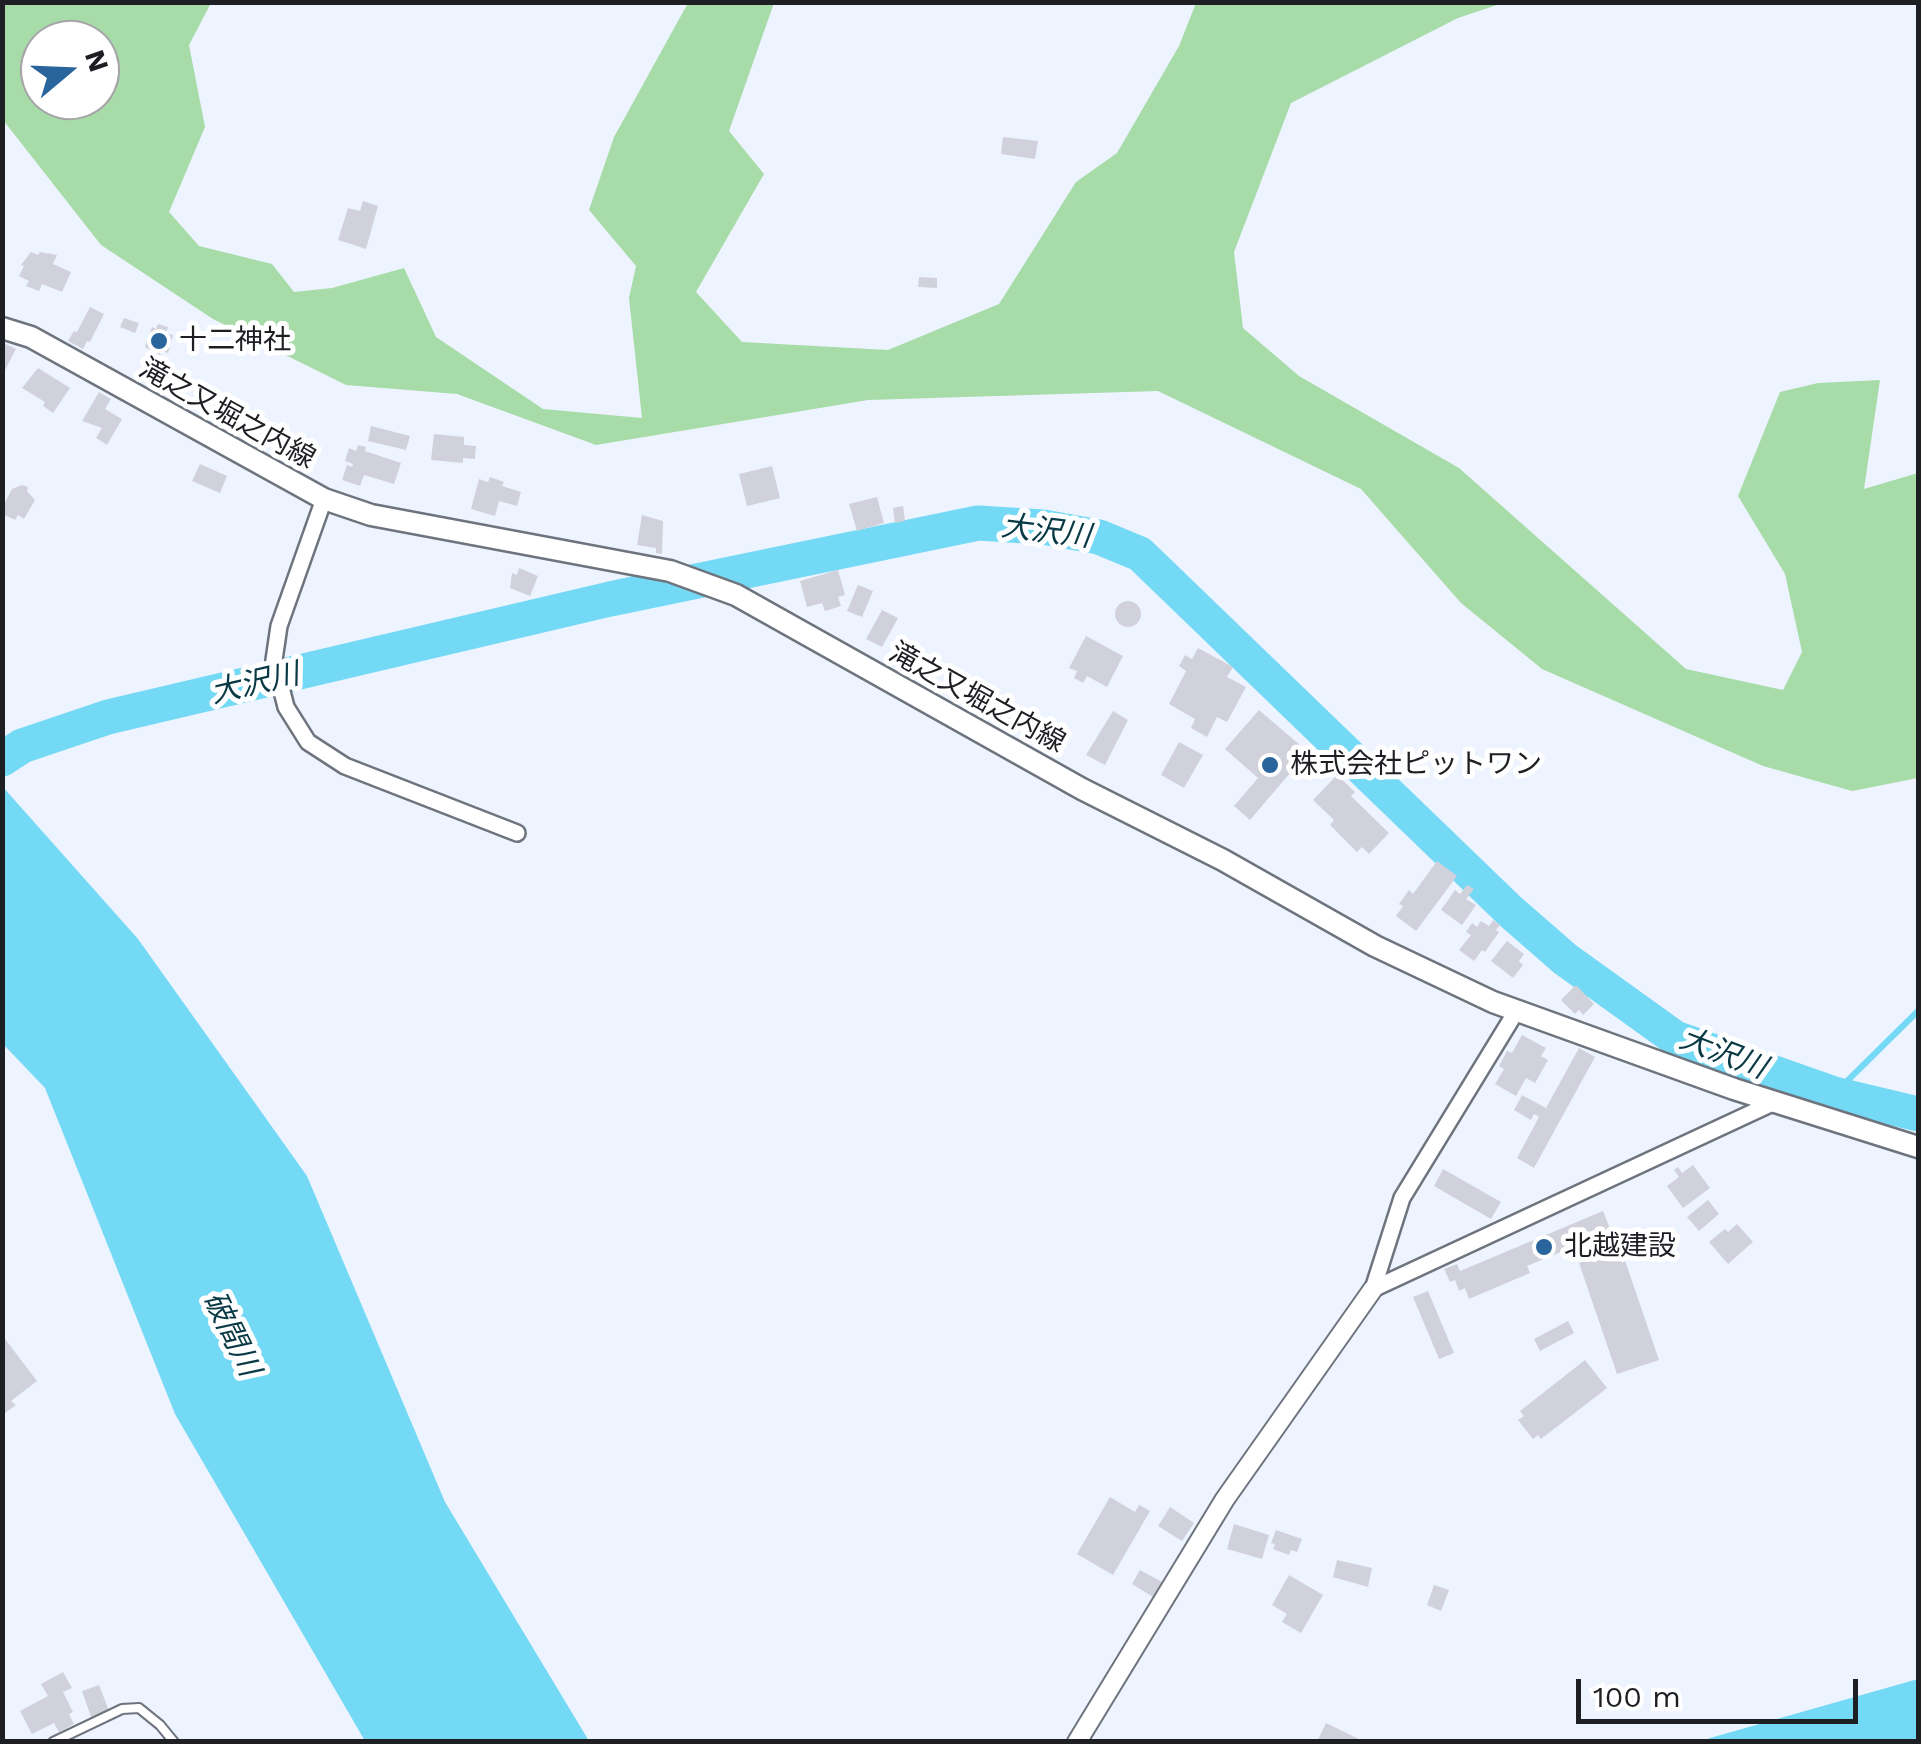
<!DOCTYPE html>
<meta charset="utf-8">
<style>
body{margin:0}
#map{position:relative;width:1921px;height:1744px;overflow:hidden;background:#edf4ff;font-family:"Work Sans",sans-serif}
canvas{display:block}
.frame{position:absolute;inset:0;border:5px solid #1d1f23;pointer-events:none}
.north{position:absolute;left:20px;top:20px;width:100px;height:100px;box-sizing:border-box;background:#fff;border:2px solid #a5a5a7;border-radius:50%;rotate:71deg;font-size:28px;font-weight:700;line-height:40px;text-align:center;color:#1d1f23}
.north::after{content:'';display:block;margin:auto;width:35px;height:45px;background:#29659c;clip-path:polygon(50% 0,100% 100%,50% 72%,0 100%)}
.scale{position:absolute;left:1576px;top:1679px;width:282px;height:45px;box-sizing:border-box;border:5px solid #1d1f23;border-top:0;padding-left:12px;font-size:30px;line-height:35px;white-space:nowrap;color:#1d1f23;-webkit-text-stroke:8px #fff;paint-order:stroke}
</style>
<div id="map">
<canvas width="1921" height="1744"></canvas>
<div class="frame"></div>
<div class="north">N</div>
<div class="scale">100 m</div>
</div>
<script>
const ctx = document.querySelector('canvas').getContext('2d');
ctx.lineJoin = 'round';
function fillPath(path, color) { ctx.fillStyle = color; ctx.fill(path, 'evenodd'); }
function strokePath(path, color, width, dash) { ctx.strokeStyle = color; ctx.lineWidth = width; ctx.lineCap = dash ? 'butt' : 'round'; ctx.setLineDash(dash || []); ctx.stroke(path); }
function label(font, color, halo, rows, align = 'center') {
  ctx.font = font + ' "Work Sans","Noto Sans JP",sans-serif'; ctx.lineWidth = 10; ctx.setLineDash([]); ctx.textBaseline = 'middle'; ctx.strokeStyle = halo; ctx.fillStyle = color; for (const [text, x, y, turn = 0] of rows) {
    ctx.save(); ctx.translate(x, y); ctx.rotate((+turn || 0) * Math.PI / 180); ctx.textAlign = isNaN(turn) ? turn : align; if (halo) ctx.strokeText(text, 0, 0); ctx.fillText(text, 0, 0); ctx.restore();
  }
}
const green = new Path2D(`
 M 3,2 L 211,3 L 189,45 L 205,127 L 169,212 L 199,246 L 272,264 L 294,292 L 332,288 L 404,268 L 436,337 L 543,409 L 642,418 L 629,298 L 636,266 L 589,210 L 614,137 L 688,3 L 774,3 L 729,131 L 764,174 L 696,292 L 742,342 L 888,350 L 999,304 L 1076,182 L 1117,153 L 1179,46 L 1196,3 L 1503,3 L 1458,18 L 1291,103 L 1234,252 L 1243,328 L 1299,376 L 1459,468 L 1686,669 L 1783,690 L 1802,652 L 1785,574 L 1738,496 L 1780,392 L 1818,383 L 1880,380 L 1864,489 L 1918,473 L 1918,778 L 1852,791 L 1763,766 L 1542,669 L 1461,603 L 1361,489 L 1158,391 L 868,400 L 596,445 L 457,394 L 346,385 L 213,319 L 101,245 L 3,120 ZM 40,40 L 100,40 L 100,100 L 40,100 Z`);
const water = new Path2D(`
 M 2,786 L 138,939 L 307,1176 L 445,1502 L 589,1741 L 365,1741 L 175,1414 L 45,1088 L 3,1044 Z
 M 1918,1679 L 1918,1741 L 1703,1741 L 1710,1738 Z`);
const stream = new Path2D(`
 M 1834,1094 L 1918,1011`);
const river = new Path2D(`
 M 2,759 L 22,746 L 108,717 L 610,599 L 978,523 L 1043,527 L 1099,537 L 1140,554 L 1510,911 L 1565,959 L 1675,1038 L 1834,1094 L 1918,1114`);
const building = new Path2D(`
 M 1003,137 L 1038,141 L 1035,159 L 1001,154 Z
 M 363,201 L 378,206 L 366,249 L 338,240 L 348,208 L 360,211 Z
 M 31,252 L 38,255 L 40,252 L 57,255 L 53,264 L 71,272 L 62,292 L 42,284 L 39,291 L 26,286 L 29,281 L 19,276 L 24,266 L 21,265 Z
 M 919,277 L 937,278 L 937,288 L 918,287 Z
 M 90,307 L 104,314 L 90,342 L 87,341 L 83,349 L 68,341 L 74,331 L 77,332 Z
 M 124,318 L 139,323 L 135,333 L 120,327 Z
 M 158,324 L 168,327 L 166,333 L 173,335 L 168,353 L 161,351 L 160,355 L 145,347 L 152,327 L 156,329 Z
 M 2,342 L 16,349 L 2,376 Z
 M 38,368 L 70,388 L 53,413 L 43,406 L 45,402 L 22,388 Z
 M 99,392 L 111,399 L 105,409 L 122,419 L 107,445 L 96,438 L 102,428 L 82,421 Z
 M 371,426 L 410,436 L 406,450 L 368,441 Z
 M 434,434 L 464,437 L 464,445 L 476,446 L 475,459 L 463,458 L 463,463 L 431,460 Z
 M 358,445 L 366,447 L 365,451 L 401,463 L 394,484 L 364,475 L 360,486 L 342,480 L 347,465 L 352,467 L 353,464 L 345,461 L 349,448 L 356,451 Z
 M 200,464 L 227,476 L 220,493 L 192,481 Z
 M 772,466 L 780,498 L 747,506 L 739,474 Z
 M 490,477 L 504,482 L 502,486 L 521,492 L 517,506 L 499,501 L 495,516 L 471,509 L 479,479 L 488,482 Z
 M 22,485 L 28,487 L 27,491 L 35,500 L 24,519 L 18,515 L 15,520 L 2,514 L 2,508 L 12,489 Z
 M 877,497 L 884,523 L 857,531 L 849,504 Z
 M 903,506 L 905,521 L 895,523 L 893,508 Z
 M 642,515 L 663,521 L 662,554 L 656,553 L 656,548 L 637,545 Z
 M 519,568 L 538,576 L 530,596 L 510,588 L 512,573 L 517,575 Z
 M 838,570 L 845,595 L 838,597 L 841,606 L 825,611 L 822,603 L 807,607 L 800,581 Z
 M 858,585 L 873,591 L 862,617 L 847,611 Z
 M1115 614a13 13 0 1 1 26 0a13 13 0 1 1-26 0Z
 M 882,610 L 898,618 L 882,647 L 866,639 Z
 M 1086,636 L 1123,656 L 1107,687 L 1087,676 L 1083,683 L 1074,678 L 1077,671 L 1069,668 Z
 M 1198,648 L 1233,667 L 1227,677 L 1246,687 L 1227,722 L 1217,717 L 1207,737 L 1191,728 L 1195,719 L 1169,704 L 1186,671 L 1179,666 L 1185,655 L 1192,659 Z
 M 1259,710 L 1308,752 L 1250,820 L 1234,806 L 1258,778 L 1225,749 Z
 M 1113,711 L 1128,720 L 1105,765 L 1086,755 Z
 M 1179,742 L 1203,755 L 1184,788 L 1161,775 Z
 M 1337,775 L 1355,792 L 1351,796 L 1389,833 L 1369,854 L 1362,847 L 1357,852 L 1330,825 L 1334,820 L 1313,800 Z
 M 1437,861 L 1457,876 L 1416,931 L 1396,916 L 1403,906 L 1399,904 L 1409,890 L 1413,894 Z
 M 1467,885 L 1474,889 L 1466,899 L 1476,905 L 1462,925 L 1441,910 L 1455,890 L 1460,894 Z
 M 1493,920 L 1500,925 L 1496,930 L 1499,932 L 1485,952 L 1482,950 L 1474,961 L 1459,950 L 1471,935 L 1466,932 L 1472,923 L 1477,927 L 1481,921 L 1489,926 Z
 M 1507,941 L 1524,954 L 1519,961 L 1523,965 L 1513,978 L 1491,961 Z
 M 1576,985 L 1594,1004 L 1583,1015 L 1579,1010 L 1575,1014 L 1561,1000 Z
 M 1522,1035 L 1546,1048 L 1541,1056 L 1548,1060 L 1535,1083 L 1526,1078 L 1516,1096 L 1495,1084 L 1504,1069 L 1499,1066 L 1507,1051 L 1512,1053 Z
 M 1579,1048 L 1595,1057 L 1534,1168 L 1517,1158 L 1539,1117 L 1534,1114 L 1531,1120 L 1514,1110 L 1522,1095 L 1546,1108 Z
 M 1693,1165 L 1710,1188 L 1683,1208 L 1667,1186 L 1679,1177 L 1674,1170 L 1678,1167 L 1682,1173 Z
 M 1443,1169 L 1501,1202 L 1491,1219 L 1434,1186 Z
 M 1708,1200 L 1719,1214 L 1699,1231 L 1687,1217 Z
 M 1603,1211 L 1611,1231 L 1527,1266 L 1530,1273 L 1469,1299 L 1465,1288 L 1459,1291 L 1455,1280 L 1450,1282 L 1444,1269 L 1457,1264 L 1460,1271 Z
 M 1737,1224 L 1753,1242 L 1728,1264 L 1709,1242 L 1725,1229 L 1728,1232 Z
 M 1619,1243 L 1659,1360 L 1617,1374 L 1579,1263 L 1604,1254 L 1603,1248 Z
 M 1428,1291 L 1454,1353 L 1439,1359 L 1413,1297 Z
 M 1568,1321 L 1574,1333 L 1540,1351 L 1534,1339 Z
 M 2,1335 L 37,1381 L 11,1401 L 16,1405 L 5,1413 Z
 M 1585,1360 L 1607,1388 L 1541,1439 L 1538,1435 L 1533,1439 L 1518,1420 L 1524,1416 L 1520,1411 Z
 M 1110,1497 L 1135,1512 L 1139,1505 L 1150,1511 L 1113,1575 L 1077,1554 Z
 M 1170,1507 L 1194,1523 L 1182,1541 L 1158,1526 Z
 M 1234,1524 L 1269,1535 L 1262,1559 L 1227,1549 Z
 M 1276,1530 L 1302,1539 L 1297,1552 L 1291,1550 L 1289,1555 L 1273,1549 L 1275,1544 L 1271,1543 Z
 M 1337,1560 L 1372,1568 L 1368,1587 L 1333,1577 Z
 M 1140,1570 L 1162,1582 L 1153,1597 L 1132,1584 Z
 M 1289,1575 L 1323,1595 L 1301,1633 L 1282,1622 L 1287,1614 L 1272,1605 Z
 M 1434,1585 L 1449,1590 L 1441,1611 L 1427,1605 Z
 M 63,1672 L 72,1688 L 63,1692 L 73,1712 L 69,1714 L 74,1724 L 59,1732 L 54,1723 L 32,1734 L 20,1711 L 48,1696 L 41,1684 Z
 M 99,1685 L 109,1711 L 91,1717 L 82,1691 Z
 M 1326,1723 L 1365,1742 L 1317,1742 Z`);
const service = new Path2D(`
 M 53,1742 L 122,1709 L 139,1708 L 160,1725 L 174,1742`);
const minor = new Path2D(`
 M 324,499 L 279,626 L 274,660 L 286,707 L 308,742 L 345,766 L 517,833
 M 1373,1289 L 1777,1101
 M 1373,1289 L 1402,1198 L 1517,1010`);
const tertiary = new Path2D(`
 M 1077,1742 L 1225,1499 L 1373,1289`);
const secondary = new Path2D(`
 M 2,328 L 31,337 L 324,499 L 371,515 L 670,571 L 736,595 L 1082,789 L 1223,860 L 1375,946 L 1493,1002 L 1734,1089 L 1918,1147`);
const markers = [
 [159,341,10,"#29659c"],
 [1270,765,10,"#29659c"],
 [1544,1247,10,"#29659c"]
];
const poiNames = [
 ["十二神社",179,341],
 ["株式会社ピットワン",1290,765],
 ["北越建設",1564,1247]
];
const streetNames = [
 ["滝之又堀之内線",227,414,29],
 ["滝之又堀之内線",977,698,29]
];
const waterNames = [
 ["大沢川",1046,532,7],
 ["大沢川",255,684,-13],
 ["大沢川",1723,1054,21],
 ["破間川",231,1334,64]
];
fillPath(green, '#a7dba8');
fillPath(water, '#74d9f4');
strokePath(stream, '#74d9f4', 6);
strokePath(river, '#74d9f4', 35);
fillPath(building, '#d1d1dc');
strokePath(service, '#6e747e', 12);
strokePath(minor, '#6e747e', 20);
strokePath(tertiary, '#6e747e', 22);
strokePath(secondary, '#6e747e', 25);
strokePath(service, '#fff', 8);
strokePath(minor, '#fff', 15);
strokePath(tertiary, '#fff', 18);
strokePath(secondary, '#fff', 20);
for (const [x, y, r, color] of markers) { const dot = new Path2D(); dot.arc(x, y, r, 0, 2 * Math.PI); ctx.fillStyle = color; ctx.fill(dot); strokePath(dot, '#fff', 4); }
label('28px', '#1d1f23', '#fff', poiNames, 'left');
label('28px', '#1d1f23', '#fff', streetNames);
label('italic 30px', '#083944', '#fff', waterNames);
</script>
